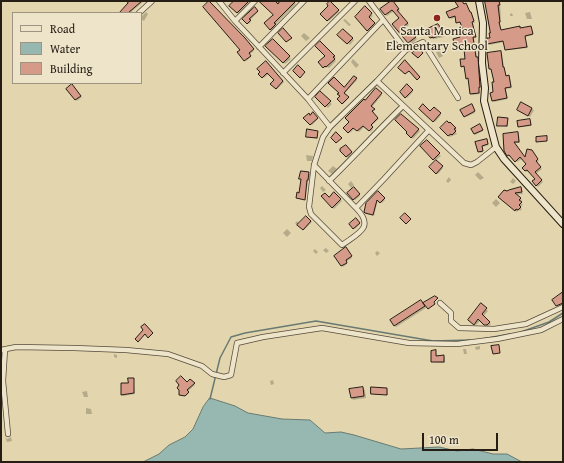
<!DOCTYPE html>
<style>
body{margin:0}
#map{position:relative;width:564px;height:463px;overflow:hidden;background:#e3d6ae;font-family:"Gentium Book Plus",serif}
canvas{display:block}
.frame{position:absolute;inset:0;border:2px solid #261d14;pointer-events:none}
.legend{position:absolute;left:12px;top:12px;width:130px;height:72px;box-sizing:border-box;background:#ede4ca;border:1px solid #9d9481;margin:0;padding:5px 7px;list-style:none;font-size:12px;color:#261d14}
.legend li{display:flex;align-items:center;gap:8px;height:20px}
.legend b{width:20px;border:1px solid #9d9481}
.scale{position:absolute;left:422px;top:433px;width:76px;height:18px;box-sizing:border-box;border:2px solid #261d14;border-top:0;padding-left:5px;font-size:12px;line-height:14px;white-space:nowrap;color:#261d14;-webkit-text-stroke:3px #ede4ca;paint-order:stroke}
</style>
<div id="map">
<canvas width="564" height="463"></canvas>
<div class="frame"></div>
<ul class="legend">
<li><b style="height:5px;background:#ede4ca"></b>Road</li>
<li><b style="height:11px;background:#96b8b0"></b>Water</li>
<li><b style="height:11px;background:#d69a89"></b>Building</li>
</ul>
<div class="scale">100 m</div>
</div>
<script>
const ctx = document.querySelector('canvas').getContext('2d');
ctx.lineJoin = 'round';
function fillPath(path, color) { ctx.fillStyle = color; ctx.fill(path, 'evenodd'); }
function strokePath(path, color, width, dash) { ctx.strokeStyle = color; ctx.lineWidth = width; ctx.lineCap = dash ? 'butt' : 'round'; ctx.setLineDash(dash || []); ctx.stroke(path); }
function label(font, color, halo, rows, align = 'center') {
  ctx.font = font + ' "Gentium Book Plus",serif'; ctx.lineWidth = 3; ctx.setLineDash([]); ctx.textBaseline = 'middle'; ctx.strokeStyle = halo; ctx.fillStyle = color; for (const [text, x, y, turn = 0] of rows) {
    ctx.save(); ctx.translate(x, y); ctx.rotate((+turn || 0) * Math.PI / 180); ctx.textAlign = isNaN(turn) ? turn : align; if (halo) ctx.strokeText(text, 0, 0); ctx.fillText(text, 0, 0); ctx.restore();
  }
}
const water = new Path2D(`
 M 210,398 L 235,406 L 248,413 L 282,419 L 310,420 L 325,433 L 341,432 L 354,435 L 401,449 L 439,447 L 457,451 L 473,449 L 493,454 L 507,454 L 522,462 L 143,462 L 159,454 L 169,445 L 185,437 L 193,429 L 203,407 Z`);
const shadow = new Path2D(`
 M 130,1 L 144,1 L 130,13 L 123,13 Z
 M 235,1 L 248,1 L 249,3 L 239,14 L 231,6 Z
 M 262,1 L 293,1 L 296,4 L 275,25 L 277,27 L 272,31 L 266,23 L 275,15 Z
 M 456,1 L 462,1 L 470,13 L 472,14 L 475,23 L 473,23 L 476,38 L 474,38 L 477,58 L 478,59 L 481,88 L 479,88 L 480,94 L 472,95 L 471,94 L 469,79 L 467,78 L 465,67 L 462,66 L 466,60 L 465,50 L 461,51 L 459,46 L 456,45 L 465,34 L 462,22 L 458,23 L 456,17 L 451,19 L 447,12 L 459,7 Z
 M 486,1 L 500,1 L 501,22 L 500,23 L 501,31 L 520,27 L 521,29 L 531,27 L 532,28 L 533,35 L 525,37 L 528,48 L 507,50 L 504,42 L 489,45 L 488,44 L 488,39 L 491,39 L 491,34 Z
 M 330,2 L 339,12 L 329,21 L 322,14 L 330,6 Z
 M 394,3 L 400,11 L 398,12 L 409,25 L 405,28 L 409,33 L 411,32 L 417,39 L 411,45 L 394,24 L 400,18 L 394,11 L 387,16 L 386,14 Z
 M 255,8 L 258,12 L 250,20 L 251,22 L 249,24 L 243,19 Z
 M 365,8 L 373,16 L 369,19 L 375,26 L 369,32 L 357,17 Z
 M 146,12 L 148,14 L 144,21 L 141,19 L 141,17 Z
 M 530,12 L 532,19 L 527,19 L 525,13 Z
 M 510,14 L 512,13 L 513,16 L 510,16 Z
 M 345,19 L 351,25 L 349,26 L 343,20 Z
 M 440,26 L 446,36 L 441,38 L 440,37 L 436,39 L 434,38 L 432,39 L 430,37 Z
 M 343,30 L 354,40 L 350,45 L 339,35 Z
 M 304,33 L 310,38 L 306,41 L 301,36 Z
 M 246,40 L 254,51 L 249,55 L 251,57 L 246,61 L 238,52 L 241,50 Z
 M 273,40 L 291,59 L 285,64 L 267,46 Z
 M 320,42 L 336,58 L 334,59 L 336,61 L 329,68 L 327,67 L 325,68 L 319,62 L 326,56 Z
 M 440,50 L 443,56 L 439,58 L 436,52 Z
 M 501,52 L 502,54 L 504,68 L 507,77 L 510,78 L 512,88 L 506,89 L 508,99 L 494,102 L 492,100 L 495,83 L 492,70 L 490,68 Z
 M 353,59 L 359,65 L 356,68 L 351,62 Z
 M 266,62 L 284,82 L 277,89 L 272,84 L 275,80 L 269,74 L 264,78 L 259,74 Z
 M 354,77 L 357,80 L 344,94 L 349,98 L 343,104 L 338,99 L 341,96 L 340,93 Z
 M 72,86 L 82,97 L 77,101 L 68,89 Z
 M 407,86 L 413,92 L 407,98 L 401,92 Z
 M 376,90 L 382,95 L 372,107 L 375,110 L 372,113 L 379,119 L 371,126 L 373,129 L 371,132 L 365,126 L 359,132 L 355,128 L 350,133 L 344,128 Z
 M 320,93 L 332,104 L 328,108 L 316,97 Z
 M 521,103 L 534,110 L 530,117 L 518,110 Z
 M 472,106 L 475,113 L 466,117 L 465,116 Z
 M 434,108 L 441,115 L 435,122 L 421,109 L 430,112 Z
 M 313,114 L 318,119 L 312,125 L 305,118 Z
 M 401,115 L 420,131 L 413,139 L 407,133 L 408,132 Z
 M 508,119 L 508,127 L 498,125 Z
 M 530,120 L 532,126 L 520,127 L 519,126 Z
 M 450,123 L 457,130 L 455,131 L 457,134 L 450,137 L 442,128 Z
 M 481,127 L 483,131 L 475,135 L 474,134 Z
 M 317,131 L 318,139 L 307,137 Z
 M 518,133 L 519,135 L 520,143 L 514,143 L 526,159 L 534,153 L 539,161 L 536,163 L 542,169 L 536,174 L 543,182 L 538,187 L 534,182 L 536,179 L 529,170 L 527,172 L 523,168 L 528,164 L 523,158 L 517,162 L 511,156 L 510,157 L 508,155 Z
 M 486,140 L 489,145 L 482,147 L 483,152 L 480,153 L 476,143 Z
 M 426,141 L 441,156 L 435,161 L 443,168 L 438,174 L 430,167 L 436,161 L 421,146 Z
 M 346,146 L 352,153 L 348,158 L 341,151 Z
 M 306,155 L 313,156 L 312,161 L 307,161 Z
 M 333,166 L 337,169 L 332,174 L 328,171 Z
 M 301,172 L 310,174 L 309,181 L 308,181 L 305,200 L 297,198 L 300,194 L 302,180 L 301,179 Z
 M 478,172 L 484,178 L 480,180 L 475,175 Z
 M 449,177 L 451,180 L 448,183 L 446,181 Z
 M 513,178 L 516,181 L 513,184 L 510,182 Z
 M 351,181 L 354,185 L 351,188 L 348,184 Z
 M 322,186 L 326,190 L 323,192 L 320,188 Z
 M 354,189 L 360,196 L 355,200 L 348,193 Z
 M 521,189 L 523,194 L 516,195 L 522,200 L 520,202 L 523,205 L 520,207 L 522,209 L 520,211 L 519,210 L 517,212 L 500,197 Z
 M 378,192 L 385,200 L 382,203 L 378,199 L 374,216 L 367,214 L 365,211 Z
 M 334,194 L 342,201 L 334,209 L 323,197 L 329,199 Z
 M 496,199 L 500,203 L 496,207 L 492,203 Z
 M 306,217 L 312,222 L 304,230 L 298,224 L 297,225 L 295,223 L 297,221 L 299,224 Z
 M 356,220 L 360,224 L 355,229 L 351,224 Z
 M 287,229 L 291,233 L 287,237 L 283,233 Z
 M 326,248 L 329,251 L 326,253 L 323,250 Z
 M 315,249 L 318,252 L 316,254 L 313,251 Z
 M 347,249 L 352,258 L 346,262 L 347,264 L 343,267 L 336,256 Z
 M 377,251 L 380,253 L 377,256 L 375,253 Z
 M 563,293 L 563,305 L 558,307 L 557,305 Z
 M 423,303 L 426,308 L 396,327 L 395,326 Z
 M 481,305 L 488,311 L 483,317 L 491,324 L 489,326 L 487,326 L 481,320 L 476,325 L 469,319 Z
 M 480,346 L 480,349 L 476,350 L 475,347 Z
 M 463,349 L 466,349 L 467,354 L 464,354 Z
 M 435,351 L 437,356 L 445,357 L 445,363 L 432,362 Z
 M 114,354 L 117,355 L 117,358 L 114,357 Z
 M 133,379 L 135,394 L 123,396 L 122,395 Z
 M 190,380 L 195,385 L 187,392 L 189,393 L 186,396 L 181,395 L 180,394 Z
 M 273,380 L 274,384 L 271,385 L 270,381 Z
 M 363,388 L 365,390 L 366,398 L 353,400 L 352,398 Z
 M 387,389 L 388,395 L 372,394 Z
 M 87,391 L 88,397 L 84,397 L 82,392 Z
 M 86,408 L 91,409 L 92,414 L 86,414 Z
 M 5,437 L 7,439 L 11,437 L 12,441 L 7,442 Z`);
const stream = new Path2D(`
 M 521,332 L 549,322 L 563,313
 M 482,339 L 510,334
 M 210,399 L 220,358 L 231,337 L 245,333 L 316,321 L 433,341 L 470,340`);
const building = new Path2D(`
 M 126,1 L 142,1 L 128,13 L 119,13 L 128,3 Z
 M 209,1 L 245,38 L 254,49 L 249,53 L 251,56 L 244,61 L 237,52 L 240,50 L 203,7 Z
 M 234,1 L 249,1 L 237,13 L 229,6 Z
 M 259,1 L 275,1 L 278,4 L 280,1 L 296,1 L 274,23 L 276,24 L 270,30 L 264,23 L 273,15 Z
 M 330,1 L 339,10 L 327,21 L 320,14 L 328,6 L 327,4 Z
 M 391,1 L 393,1 L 399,9 L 397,10 L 408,23 L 404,26 L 409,32 L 411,30 L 416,37 L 408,43 L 392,24 L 399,18 L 392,10 L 385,15 L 380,9 Z
 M 455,1 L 462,1 L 464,4 L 466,3 L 470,12 L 471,12 L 474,21 L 472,22 L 476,37 L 473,37 L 476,57 L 478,57 L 480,87 L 479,87 L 479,93 L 470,94 L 468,78 L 466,79 L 464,66 L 461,67 L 460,59 L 465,59 L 464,49 L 459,50 L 458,45 L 455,46 L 453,39 L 460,37 L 459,34 L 464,33 L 460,22 L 456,23 L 455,16 L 449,18 L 446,12 L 458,7 Z
 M 485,1 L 499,1 L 500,5 L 498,5 L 500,22 L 499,22 L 501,30 L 520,26 L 520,28 L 531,26 L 533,34 L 525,36 L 527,47 L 505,50 L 503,41 L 487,44 L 487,38 L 490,38 L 489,33 L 490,33 Z
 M 365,6 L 372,13 L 369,17 L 375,23 L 367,31 L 355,17 Z
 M 255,7 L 258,11 L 249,19 L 251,20 L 247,24 L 242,19 Z
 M 438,24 L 445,34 L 439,37 L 438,36 L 433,38 L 433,37 L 430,38 L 425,30 Z
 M 283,28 L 292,38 L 286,42 L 278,33 Z
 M 343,29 L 353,38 L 347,44 L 337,35 Z
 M 273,39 L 290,56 L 283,63 L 265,46 Z
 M 320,41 L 335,56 L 333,57 L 335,59 L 326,67 L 325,66 L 323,68 L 318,62 L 325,56 L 315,46 Z
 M 419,48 L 423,53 L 418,58 L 412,53 Z
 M 501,51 L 503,67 L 504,67 L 506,76 L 509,75 L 511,87 L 505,88 L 507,98 L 492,101 L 490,93 L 493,92 L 492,82 L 494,82 L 491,69 L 489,69 L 487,53 Z
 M 405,60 L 420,77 L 417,80 L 409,71 L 405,74 L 398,68 Z
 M 266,61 L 283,81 L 276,89 L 270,84 L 274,80 L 267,73 L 262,78 L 258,74 L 260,72 L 257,69 Z
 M 298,65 L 305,72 L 300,78 L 293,71 Z
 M 354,76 L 357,78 L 344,93 L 349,97 L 342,104 L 337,99 L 340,96 L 337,94 L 339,93 L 328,83 L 334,77 L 344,87 Z
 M 72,84 L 81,96 L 75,100 L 66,89 Z
 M 407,84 L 413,90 L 405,98 L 400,92 Z
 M 376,88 L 382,93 L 371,106 L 375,109 L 372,111 L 378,118 L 371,125 L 373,127 L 369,131 L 363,126 L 357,131 L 353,128 L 348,133 L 343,128 L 349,122 L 345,118 L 364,99 L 365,100 Z
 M 320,91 L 331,101 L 325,107 L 315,97 Z
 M 521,102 L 532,108 L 528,116 L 517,110 Z
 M 423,104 L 430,111 L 434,107 L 441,113 L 433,122 L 419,109 Z
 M 472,104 L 475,111 L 464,117 L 460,110 Z
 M 313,112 L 318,118 L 310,125 L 303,118 L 309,113 L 310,115 Z
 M 401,114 L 419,129 L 411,138 L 406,133 L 407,132 L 395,120 Z
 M 498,117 L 508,118 L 507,126 L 497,126 Z
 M 530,119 L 531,125 L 518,127 L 517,121 Z
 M 447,121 L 449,123 L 450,122 L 456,128 L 454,129 L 456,131 L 452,135 L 451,134 L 448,136 L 440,128 Z
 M 480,124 L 483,130 L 474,134 L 471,129 Z
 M 307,129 L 318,131 L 317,138 L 306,137 Z
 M 336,132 L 342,138 L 336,143 L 331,138 Z
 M 518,132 L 519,142 L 514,142 L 525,157 L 527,149 L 532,150 L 538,159 L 536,161 L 541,167 L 535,172 L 542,180 L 536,186 L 532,181 L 535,179 L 527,170 L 525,171 L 522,168 L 526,164 L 520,157 L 515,162 L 509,155 L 507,156 L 504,151 L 503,134 Z
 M 547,136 L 547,141 L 536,142 L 536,137 Z
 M 487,139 L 488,144 L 482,146 L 483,151 L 478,152 L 475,142 Z
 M 427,140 L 440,153 L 433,160 L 420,146 Z
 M 346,145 L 352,152 L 346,157 L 340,151 L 340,149 Z
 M 436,160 L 443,166 L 436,174 L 429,167 Z
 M 301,171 L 309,172 L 308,180 L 307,180 L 305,200 L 296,198 L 297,192 L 299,193 L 301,179 L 299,179 Z
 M 354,187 L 360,194 L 353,200 L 347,193 Z
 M 521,187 L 522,192 L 515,193 L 521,198 L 519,200 L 522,202 L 519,205 L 521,207 L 518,210 L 516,209 L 515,211 L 498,197 L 504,190 L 507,191 L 509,190 Z
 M 378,191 L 385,198 L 380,203 L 377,200 L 373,215 L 365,213 L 364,212 L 366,203 Z
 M 334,192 L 341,199 L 332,208 L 321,196 L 325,193 L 329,197 Z
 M 405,213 L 411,219 L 406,224 L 400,218 Z
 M 306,216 L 311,221 L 303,230 L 297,225 Z
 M 356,218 L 360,223 L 353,229 L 349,224 Z
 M 346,247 L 352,256 L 346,260 L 347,263 L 341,266 L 334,256 Z
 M 563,292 L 563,303 L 556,306 L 552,300 Z
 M 435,296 L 438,298 L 434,302 L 435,304 L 428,309 L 423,303 Z
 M 421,300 L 425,306 L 394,326 L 390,320 Z
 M 481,303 L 487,308 L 482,314 L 490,322 L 487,325 L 484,325 L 478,319 L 474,325 L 468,320 Z
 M 145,324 L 153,333 L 148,338 L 145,334 L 138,342 L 135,339 L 143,330 L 141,327 Z
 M 499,345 L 500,353 L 493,354 L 491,346 Z
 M 436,350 L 436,356 L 444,355 L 444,362 L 431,362 L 431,351 Z
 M 181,376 L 187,382 L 190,379 L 195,383 L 187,390 L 189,392 L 185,396 L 179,395 L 179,390 L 177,388 L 179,385 L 176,381 Z
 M 128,378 L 134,378 L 134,393 L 121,395 L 121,383 L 128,383 Z
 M 363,387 L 364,396 L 351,398 L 349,389 Z
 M 371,387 L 387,388 L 387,395 L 371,394 Z`);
const street = new Path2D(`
 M 219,1 L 235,21 L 308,99 L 330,127 L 377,81 L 464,163 L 471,165 L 477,162 L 496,147
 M 369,1 L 406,50
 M 139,13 L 152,1
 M 235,21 L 255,1
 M 259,47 L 304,1
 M 283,73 L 355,1
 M 377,81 L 406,50 L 423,42 L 458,98
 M 308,99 L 383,20
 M 330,127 L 323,137 L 314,165 L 309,207 L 311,214 L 342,245 C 359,233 375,227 356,208
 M 314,165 L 356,208 L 384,179 L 429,130
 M 329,181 C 355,156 378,130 403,106
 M 440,303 L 451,313 L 451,321 L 459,328 L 494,329 L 526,324 L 563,307
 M 5,349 L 3,381 L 8,434
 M 1,350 L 16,347 L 74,348 L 126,350 L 168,354 L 202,366 L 212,374 L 224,377 L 231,375 L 237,343 L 263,337 L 322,328 L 409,343 L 457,344 L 497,339 L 541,330 L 563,319`);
const secondary = new Path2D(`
 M 479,1 L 483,23 L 482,63 L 485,88 L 484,101 L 496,147 L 504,159 L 563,224`);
const markers = [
 [437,18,4,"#8f2418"]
];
const poiNames = [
 ["Santa Monica",437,32],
 ["Elementary School",437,47]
];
fillPath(water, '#96b8b0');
strokePath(water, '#697a72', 1);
fillPath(shadow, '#0003');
strokePath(stream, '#697a72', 1.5);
fillPath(building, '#d69a89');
strokePath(building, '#261d14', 1);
strokePath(street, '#554b3a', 6);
strokePath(secondary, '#261d14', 8);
strokePath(street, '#ede4ca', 4.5);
strokePath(secondary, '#ede4ca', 6);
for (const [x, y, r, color] of markers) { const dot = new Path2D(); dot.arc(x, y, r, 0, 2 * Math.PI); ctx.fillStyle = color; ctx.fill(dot); strokePath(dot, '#ede4ca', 1.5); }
label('13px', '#261d14', '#ede4ca', poiNames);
</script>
